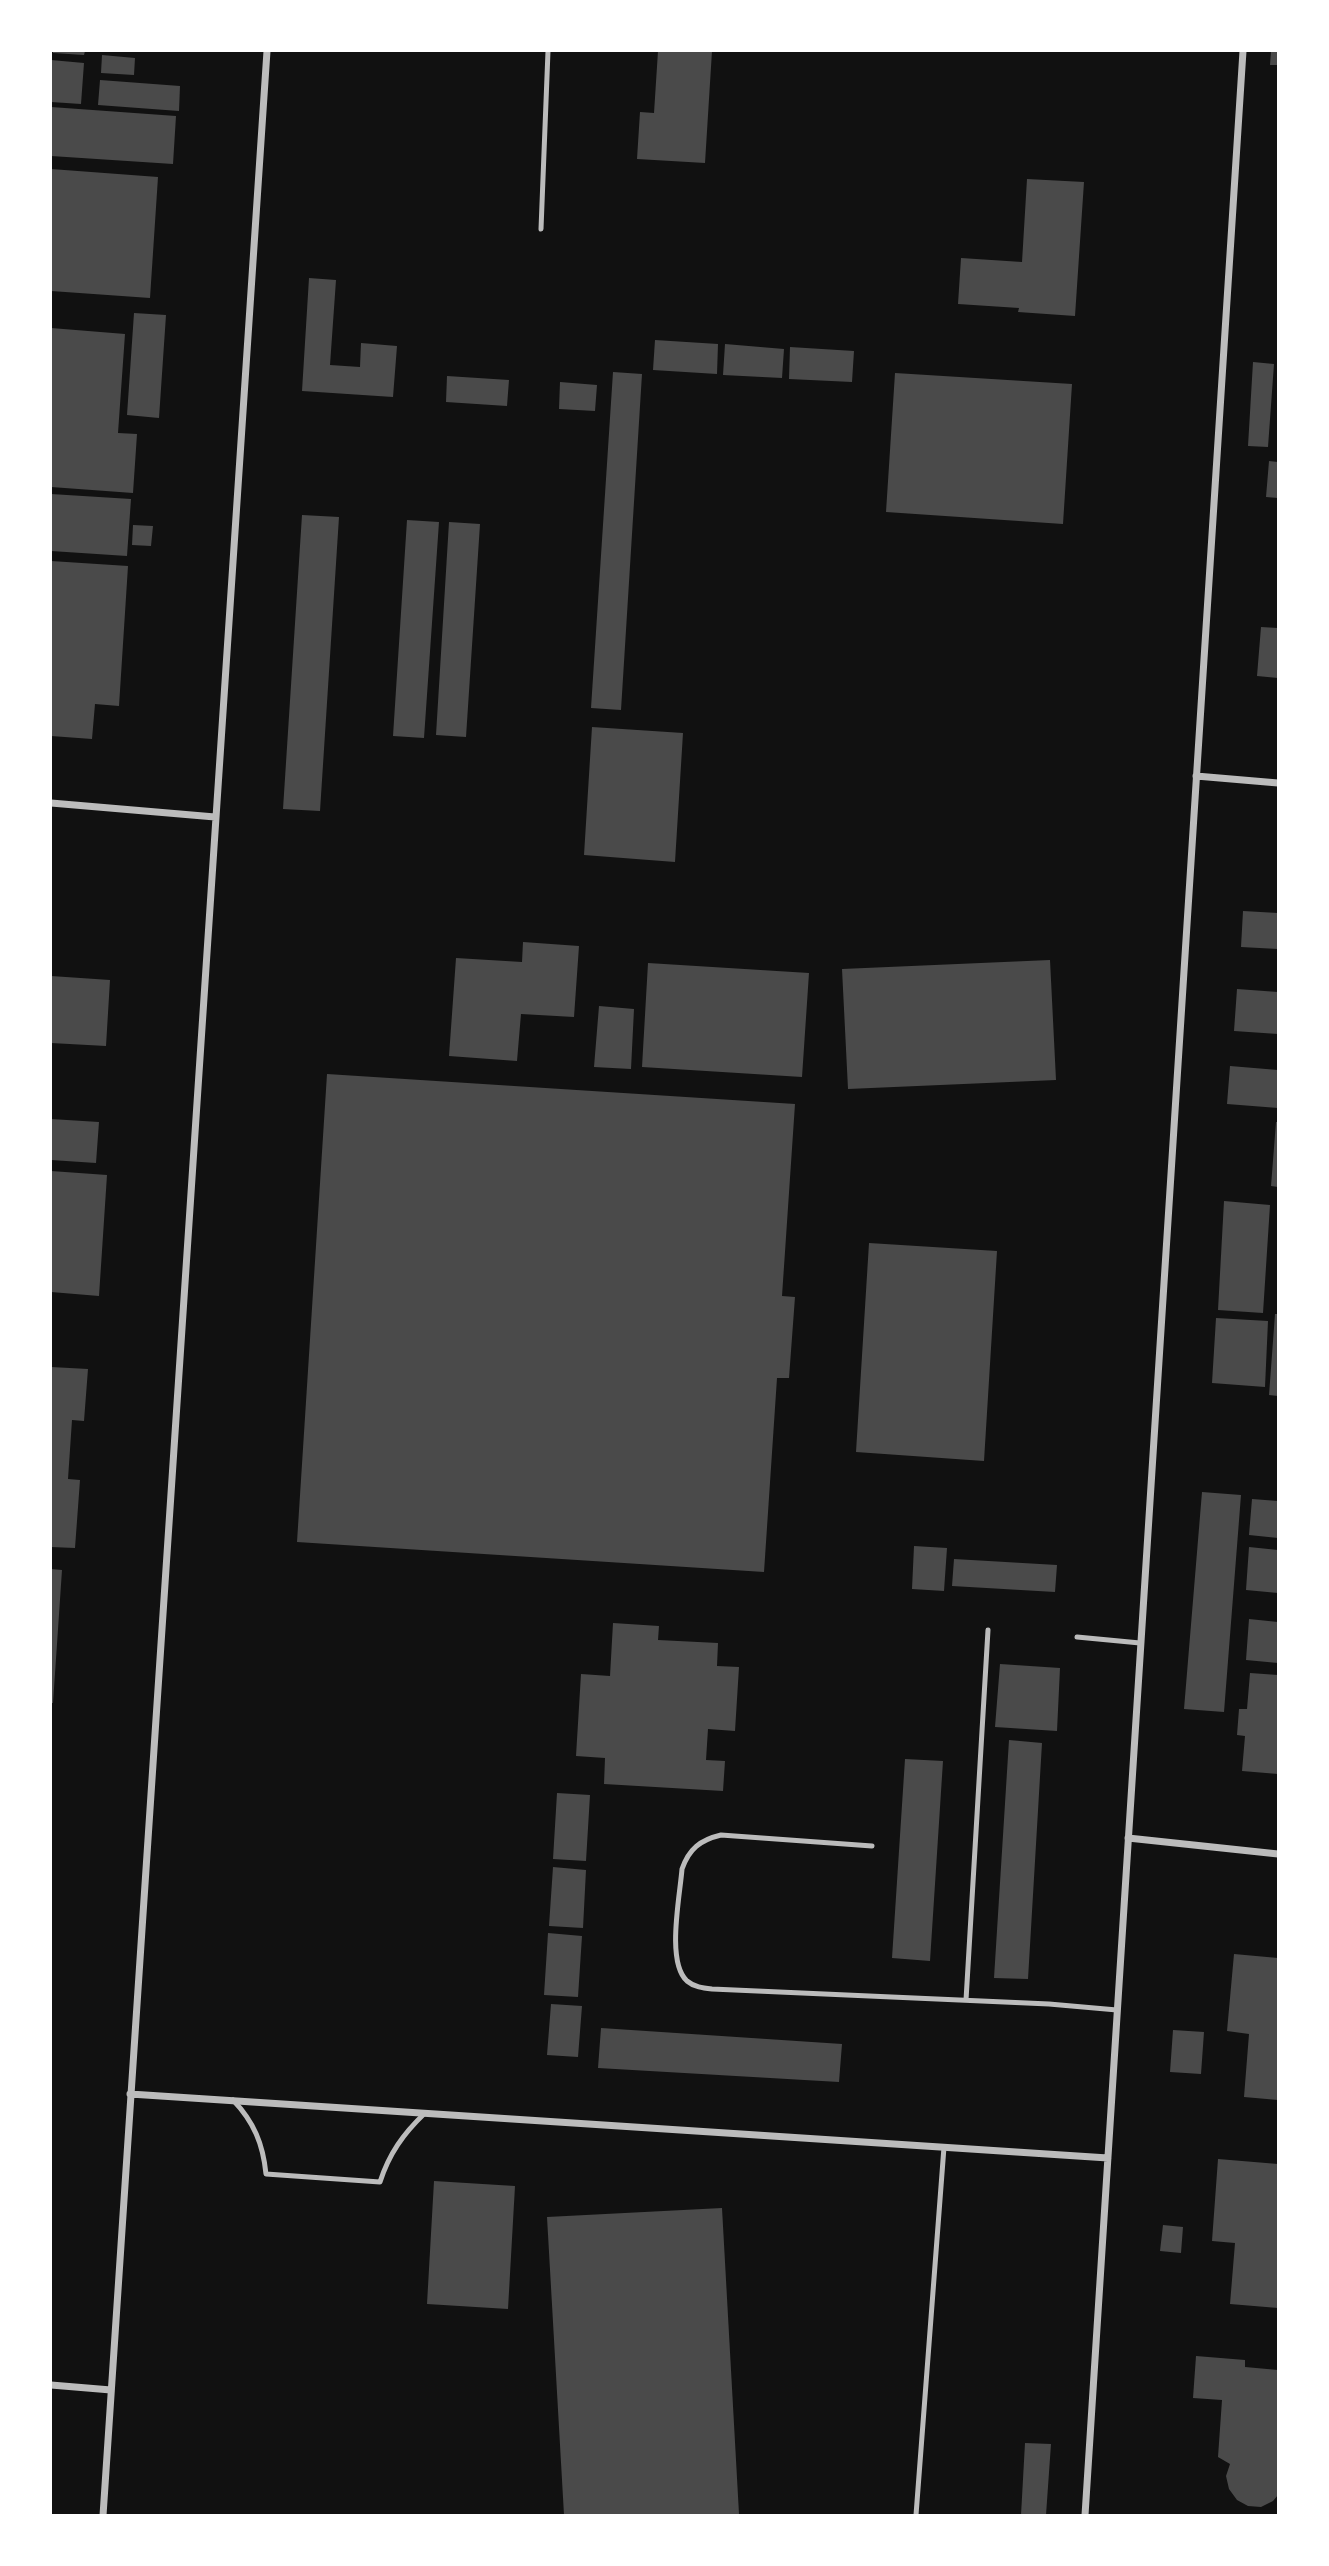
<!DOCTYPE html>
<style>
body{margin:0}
#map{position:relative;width:1329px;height:2566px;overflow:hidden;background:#111;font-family:Mulish,sans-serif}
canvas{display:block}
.frame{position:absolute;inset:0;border:52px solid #fff;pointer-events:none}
</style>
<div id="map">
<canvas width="1329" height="2566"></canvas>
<div class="frame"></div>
</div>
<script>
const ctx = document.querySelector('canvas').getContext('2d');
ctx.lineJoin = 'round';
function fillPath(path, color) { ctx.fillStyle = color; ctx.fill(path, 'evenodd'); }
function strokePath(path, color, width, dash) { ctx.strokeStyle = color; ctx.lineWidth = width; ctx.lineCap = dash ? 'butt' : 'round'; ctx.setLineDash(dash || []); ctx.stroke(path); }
const building = new Path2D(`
 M 53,51 L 85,51 L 84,55 L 53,53 Z
 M 658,51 L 712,51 L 705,163 L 637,159 L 640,112 L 654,113 Z
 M 1271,51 L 1278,51 L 1278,65 L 1270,65 Z
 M 102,55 L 135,58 L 134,75 L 101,73 Z
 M 51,60 L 84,63 L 81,104 L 51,102 Z
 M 100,80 L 180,86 L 179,111 L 98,105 Z
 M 51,107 L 176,116 L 173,164 L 51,156 Z
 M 51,169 L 158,177 L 150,298 L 51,291 Z
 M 1027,179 L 1084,182 L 1075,316 L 1018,312 L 1019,308 L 958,304 L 961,258 L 1022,262 Z
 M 309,278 L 336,280 L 330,365 L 360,367 L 361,343 L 397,346 L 393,397 L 302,391 Z
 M 134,313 L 166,315 L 159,418 L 127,415 Z
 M 51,328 L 125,334 L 118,433 L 137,434 L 133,493 L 51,487 Z
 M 655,340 L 718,344 L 717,374 L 653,370 Z
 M 725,344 L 784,349 L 782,378 L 723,375 Z
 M 790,347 L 854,351 L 852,382 L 789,379 Z
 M 1253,362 L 1274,364 L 1268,447 L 1248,446 Z
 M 613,372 L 642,374 L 621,710 L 591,708 Z
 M 895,373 L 1072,384 L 1063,524 L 886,512 Z
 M 447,376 L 509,380 L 507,406 L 446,402 Z
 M 560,382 L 597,385 L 595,411 L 559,409 Z
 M 1269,461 L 1278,462 L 1278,498 L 1266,497 Z
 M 51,494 L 131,499 L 127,556 L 51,551 Z
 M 302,515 L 339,517 L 320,811 L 283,809 Z
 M 407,520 L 439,522 L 424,738 L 393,736 Z
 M 449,522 L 480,524 L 466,737 L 436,735 Z
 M 133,525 L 153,526 L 151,546 L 132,545 Z
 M 51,561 L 128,566 L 119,706 L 95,704 L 92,739 L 51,736 Z
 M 1261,627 L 1278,628 L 1278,678 L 1257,676 Z
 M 592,727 L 683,733 L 675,862 L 584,855 Z
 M 1243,911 L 1278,913 L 1278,949 L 1241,947 Z
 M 523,942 L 579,946 L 574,1017 L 521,1014 L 517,1061 L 449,1056 L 456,958 L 522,962 Z
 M 1050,960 L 1056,1080 L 848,1089 L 842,969 Z
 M 648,963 L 809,973 L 802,1077 L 642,1067 Z
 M 51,976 L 110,980 L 106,1046 L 51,1043 Z
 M 1237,989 L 1278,992 L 1278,1034 L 1234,1031 Z
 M 599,1006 L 634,1009 L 631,1069 L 594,1067 Z
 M 1230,1066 L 1278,1070 L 1278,1108 L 1227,1104 Z
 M 327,1074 L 795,1104 L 782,1296 L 795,1297 L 789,1378 L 777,1378 L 764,1572 L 297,1542 Z
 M 51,1119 L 99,1122 L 96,1163 L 51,1160 Z
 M 1276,1122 L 1278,1122 L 1278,1187 L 1271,1186 Z
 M 51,1171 L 107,1175 L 99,1296 L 51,1292 Z
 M 1224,1201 L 1270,1205 L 1263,1313 L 1218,1310 Z
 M 869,1243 L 997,1251 L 984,1461 L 856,1452 Z
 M 1275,1314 L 1278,1314 L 1278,1396 L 1269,1395 Z
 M 1216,1318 L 1268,1321 L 1265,1387 L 1212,1383 Z
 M 51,1367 L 88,1369 L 84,1421 L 72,1420 L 68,1479 L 80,1480 L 75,1548 L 51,1547 Z
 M 1202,1492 L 1241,1495 L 1224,1712 L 1184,1709 Z
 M 1252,1499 L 1278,1501 L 1278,1538 L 1249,1535 Z
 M 914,1546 L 947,1548 L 944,1591 L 912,1589 Z
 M 1249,1547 L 1278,1550 L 1278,1593 L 1246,1590 Z
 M 954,1559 L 1057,1565 L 1055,1592 L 952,1586 Z
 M 51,1569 L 62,1570 L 53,1703 L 51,1703 Z
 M 1249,1619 L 1278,1622 L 1278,1663 L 1246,1660 Z
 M 613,1623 L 659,1626 L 658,1640 L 718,1643 L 717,1666 L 739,1667 L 735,1731 L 708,1729 L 706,1760 L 725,1761 L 723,1791 L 604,1784 L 605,1758 L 576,1756 L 581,1674 L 610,1676 Z
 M 1000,1664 L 1060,1668 L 1057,1731 L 995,1727 Z
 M 1250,1673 L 1278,1675 L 1278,1774 L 1242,1771 L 1245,1736 L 1237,1735 L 1239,1709 L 1247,1709 Z
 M 1009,1740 L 1042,1743 L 1028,1979 L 994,1978 Z
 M 905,1759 L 943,1761 L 930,1961 L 892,1958 Z
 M 557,1793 L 590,1795 L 586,1861 L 553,1859 Z
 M 553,1867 L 586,1870 L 583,1928 L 549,1926 Z
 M 548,1933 L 582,1936 L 578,1997 L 544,1995 Z
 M 1234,1954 L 1278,1958 L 1278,2100 L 1244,2097 L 1249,2034 L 1227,2031 Z
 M 551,2004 L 582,2006 L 578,2057 L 547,2055 Z
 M 601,2028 L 842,2044 L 839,2082 L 598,2068 Z
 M 1173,2030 L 1204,2032 L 1201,2074 L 1170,2072 Z
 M 1218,2159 L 1278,2164 L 1278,2308 L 1230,2304 L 1235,2243 L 1212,2241 Z
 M 434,2181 L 515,2186 L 508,2309 L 427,2304 Z
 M 722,2208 L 739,2514 L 564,2515 L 547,2217 Z
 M 1163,2225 L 1183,2227 L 1181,2253 L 1160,2251 Z
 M 1196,2356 L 1245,2360 L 1245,2367 L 1278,2370 L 1278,2495 L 1273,2501 L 1261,2507 L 1248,2506 L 1237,2500 L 1229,2489 L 1226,2476 L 1230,2464 L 1218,2457 L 1222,2400 L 1193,2398 Z
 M 1025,2443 L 1051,2444 L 1046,2515 L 1021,2515 Z`);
const service = new Path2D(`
 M 541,229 L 548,51
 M 1077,1637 L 1140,1643
 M 872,1846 L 721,1835 C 700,1840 689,1849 682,1869 C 680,1896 666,1962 687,1981 C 694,1987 703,1988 712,1989 L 1049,2004 L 1117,2010
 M 966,2000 L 988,1630
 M 233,2100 C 254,2122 263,2144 266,2174 L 380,2182 C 389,2154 403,2134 425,2113
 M 916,2515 L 944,2147`);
const minor = new Path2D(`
 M 1196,776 L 1278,783
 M 51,803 L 215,817
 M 1128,1838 L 1278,1854
 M 130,2094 L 1108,2158
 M 51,2385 L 111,2390
 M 103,2515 L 267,51
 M 1085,2515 L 1243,51`);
fillPath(building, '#4a4a4a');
strokePath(service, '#bcbcbc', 5);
strokePath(minor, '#bcbcbc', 7);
</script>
